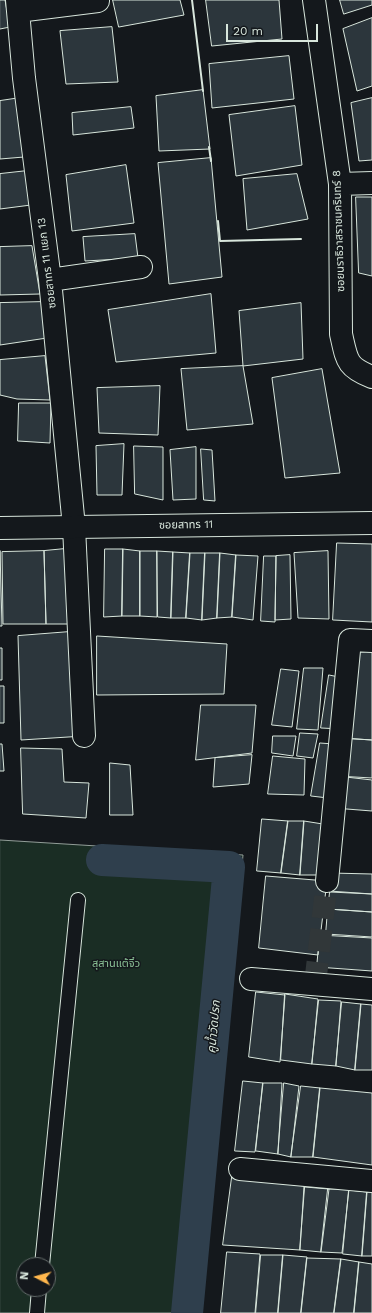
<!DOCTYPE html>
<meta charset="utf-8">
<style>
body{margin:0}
#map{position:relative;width:372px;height:1313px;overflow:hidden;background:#14181c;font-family:"Work Sans",sans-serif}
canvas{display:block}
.north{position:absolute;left:16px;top:1257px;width:40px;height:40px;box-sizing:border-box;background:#14181c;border:1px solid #626a69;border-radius:50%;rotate:276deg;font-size:11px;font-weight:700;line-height:16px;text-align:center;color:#d8e6dc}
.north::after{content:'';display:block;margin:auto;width:14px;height:18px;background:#ffb74d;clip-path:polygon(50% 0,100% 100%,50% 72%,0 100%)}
.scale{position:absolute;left:226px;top:24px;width:92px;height:18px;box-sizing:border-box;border:2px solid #d8e6dc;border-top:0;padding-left:5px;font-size:12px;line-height:14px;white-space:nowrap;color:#d8e6dc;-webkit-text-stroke:3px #14181c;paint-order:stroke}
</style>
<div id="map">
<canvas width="372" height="1313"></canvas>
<div class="north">N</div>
<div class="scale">20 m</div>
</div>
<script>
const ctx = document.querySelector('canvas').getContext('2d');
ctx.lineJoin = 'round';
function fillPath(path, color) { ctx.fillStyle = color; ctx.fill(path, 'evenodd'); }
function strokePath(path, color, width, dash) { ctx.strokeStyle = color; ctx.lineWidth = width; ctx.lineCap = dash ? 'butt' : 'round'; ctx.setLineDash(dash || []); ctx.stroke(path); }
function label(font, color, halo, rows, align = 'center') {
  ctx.font = font + ' "Work Sans","Noto Sans Thai",sans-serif'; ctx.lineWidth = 3; ctx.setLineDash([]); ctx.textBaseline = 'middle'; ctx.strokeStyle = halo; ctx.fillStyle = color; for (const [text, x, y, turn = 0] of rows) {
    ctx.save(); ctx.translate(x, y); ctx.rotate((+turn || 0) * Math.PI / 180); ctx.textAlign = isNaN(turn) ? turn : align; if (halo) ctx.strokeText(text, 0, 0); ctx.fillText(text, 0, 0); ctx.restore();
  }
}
const green = new Path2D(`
 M 0,840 L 243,855 L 201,1313 L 0,1313 ZM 24,1265 L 48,1265 L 48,1289 L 24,1289 Z`);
const canal = new Path2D(`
 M 102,860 L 229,867 L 187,1313`);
const building = new Path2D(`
 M 0,0 L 5,0 L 10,27 L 0,29 Z
 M 113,0 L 180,0 L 184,15 L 119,27 Z
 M 206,0 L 279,0 L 282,39 L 212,46 Z
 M 340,0 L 372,0 L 372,5 L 344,14 Z
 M 372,18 L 372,86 L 357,91 L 343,29 Z
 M 112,27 L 118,82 L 66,84 L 60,31 Z
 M 289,56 L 294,99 L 212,108 L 209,64 Z
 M 203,90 L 210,149 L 159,151 L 156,96 Z
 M 20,98 L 24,157 L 0,159 L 0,101 Z
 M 372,98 L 372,160 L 359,161 L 351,103 Z
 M 295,106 L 302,165 L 236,176 L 229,115 Z
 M 131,107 L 134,128 L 73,135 L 72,113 Z
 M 211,158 L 222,277 L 169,284 L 158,163 Z
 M 126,165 L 134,223 L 72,231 L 66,175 Z
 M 27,171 L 31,205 L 0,209 L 0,174 Z
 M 297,174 L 308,219 L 247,230 L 243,179 Z
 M 356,197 L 372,197 L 372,276 L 359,273 Z
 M 135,234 L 138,258 L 85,261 L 83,237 Z
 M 32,246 L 40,294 L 0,295 L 0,247 Z
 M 211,294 L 216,353 L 116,362 L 108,310 Z
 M 42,302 L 47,338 L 0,345 L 0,303 Z
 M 301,303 L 303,359 L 243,366 L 239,311 Z
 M 45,356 L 50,400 L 17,399 L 0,395 L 0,360 Z
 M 243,366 L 253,424 L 187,430 L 181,369 Z
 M 322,369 L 340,473 L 285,478 L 272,378 Z
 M 160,386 L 158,435 L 99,433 L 97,388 Z
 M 19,403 L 51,403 L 50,443 L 18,441 Z
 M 124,444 L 122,495 L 97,495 L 96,446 Z
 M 134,446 L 163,447 L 163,500 L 135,494 Z
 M 196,447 L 196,499 L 173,500 L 170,450 Z
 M 201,449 L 212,450 L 215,501 L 204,500 Z
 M 337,543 L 372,544 L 372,622 L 333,620 Z
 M 75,548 L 78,624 L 46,624 L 44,551 Z
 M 105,549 L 123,549 L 122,616 L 104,617 Z
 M 123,549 L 140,551 L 140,616 L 122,616 Z
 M 0,551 L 2,626 L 0,626 Z
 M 44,551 L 46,624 L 3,624 L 2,552 Z
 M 140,551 L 157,551 L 157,617 L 140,616 Z
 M 157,551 L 173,552 L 171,618 L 158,617 Z
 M 328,551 L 329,619 L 298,618 L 294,553 Z
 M 173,552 L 190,553 L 186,618 L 171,618 Z
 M 190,553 L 205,553 L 202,620 L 186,618 Z
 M 205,553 L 220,553 L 217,618 L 202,620 Z
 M 220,553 L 236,555 L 232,617 L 217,618 Z
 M 236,555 L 258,556 L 253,620 L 232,617 Z
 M 290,555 L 291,619 L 275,620 L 276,556 Z
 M 264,556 L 276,556 L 275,622 L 261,621 Z
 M 69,632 L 84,736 L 21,740 L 18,636 Z
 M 97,636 L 227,644 L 224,694 L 97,695 Z
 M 0,648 L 2,648 L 2,680 L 0,680 Z
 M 349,648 L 372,650 L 372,740 L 341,738 Z
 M 304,668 L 323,668 L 318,730 L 297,729 Z
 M 281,669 L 299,671 L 292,727 L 272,725 Z
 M 329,675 L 344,678 L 341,729 L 321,728 Z
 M 0,686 L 4,686 L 4,723 L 0,723 Z
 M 201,705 L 256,705 L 252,753 L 196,760 Z
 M 300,733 L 318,734 L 313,758 L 297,756 Z
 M 273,736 L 296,736 L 293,756 L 272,753 Z
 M 341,738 L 372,740 L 372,778 L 337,776 Z
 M 320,743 L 334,744 L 328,798 L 311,796 Z
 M 0,744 L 2,744 L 4,771 L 0,771 Z
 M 21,748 L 62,749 L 64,782 L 89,783 L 86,818 L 23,814 Z
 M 252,755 L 249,784 L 213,787 L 215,758 Z
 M 273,756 L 305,759 L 304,795 L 268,794 Z
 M 110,763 L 130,765 L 133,815 L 110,815 Z
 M 337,776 L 372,780 L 372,811 L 334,808 Z
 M 262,819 L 288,821 L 281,873 L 257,871 Z
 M 288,821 L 304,821 L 300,875 L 281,873 Z
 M 304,821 L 329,825 L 328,875 L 300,875 Z
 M 331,873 L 372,874 L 372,894 L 329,891 Z
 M 266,876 L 327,881 L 318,955 L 259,948 Z
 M 330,892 L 372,894 L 372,912 L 328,909 Z
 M 328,909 L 372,912 L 372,937 L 326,934 Z
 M 320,935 L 372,938 L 372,971 L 317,967 Z
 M 256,992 L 285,995 L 280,1062 L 249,1057 Z
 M 285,994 L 318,999 L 312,1064 L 281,1060 Z
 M 319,1000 L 341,1001 L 336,1066 L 312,1064 Z
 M 342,1002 L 361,1004 L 355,1070 L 336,1066 Z
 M 361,1004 L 372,1005 L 372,1070 L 355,1070 Z
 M 243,1081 L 263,1083 L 255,1152 L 235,1151 Z
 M 263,1083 L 282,1083 L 278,1154 L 256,1151 Z
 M 284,1083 L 299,1086 L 291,1157 L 278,1154 Z
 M 301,1086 L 320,1088 L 313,1157 L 291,1157 Z
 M 320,1088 L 372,1093 L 372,1165 L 313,1157 Z
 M 232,1177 L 304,1186 L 300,1250 L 223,1245 Z
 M 305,1187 L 329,1189 L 321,1252 L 300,1250 Z
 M 328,1189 L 349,1189 L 342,1253 L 321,1252 Z
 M 349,1190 L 367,1192 L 362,1256 L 343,1254 Z
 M 367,1192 L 372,1192 L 372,1256 L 362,1256 Z
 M 227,1252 L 260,1254 L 255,1313 L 221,1313 Z
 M 261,1255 L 283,1255 L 278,1313 L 256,1313 Z
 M 283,1255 L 307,1257 L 301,1313 L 278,1313 Z
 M 307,1258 L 341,1259 L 334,1313 L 301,1313 Z
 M 341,1259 L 359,1262 L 354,1313 L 334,1313 Z
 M 359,1262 L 372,1264 L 372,1313 L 354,1313 Z`);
const streetTunnel = new Path2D(`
 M 315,984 L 327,881`);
const lane = new Path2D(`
 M 42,1265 L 78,900
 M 37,1313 L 39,1289`);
const street = new Path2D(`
 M 17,0 L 24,78 L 50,280 L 74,527 L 84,736
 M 314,0 L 340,184 L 341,334 C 347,360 346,367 372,377
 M 18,11 L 98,1
 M 340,184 L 372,183
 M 50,280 L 141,267
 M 327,881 L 350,640 L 372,641
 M 251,979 L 372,989
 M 240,1169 L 372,1181`);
const secondary = new Path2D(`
 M 0,528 L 372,523`);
const wall = new Path2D(`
 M 192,0 L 203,91
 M 209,147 L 211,161
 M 218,221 L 220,241 L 301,239`);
const streetNames = [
 ["ซอยนราธิวาสราชนครินทร์ 8",339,231,-92],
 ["ซอยสาทร 11 แยก 13",47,263,-97],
 ["ซอยสาทร 11",186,525,-1]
];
const parkNames = [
 ["สุสานแต้จิ๋ว",116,964]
];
const waterNames = [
 ["คูน้ำวัดปรก",214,1027,-85]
];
fillPath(green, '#1a2d24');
strokePath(green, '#939e99', 1);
strokePath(canal, '#2f3f4d', 32);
fillPath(building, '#2c363c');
strokePath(building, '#d8e6dc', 1);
strokePath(streetTunnel, '#313739', 22, [22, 11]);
strokePath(lane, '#d8e6dc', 16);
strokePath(street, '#d8e6dc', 24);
strokePath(secondary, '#d8e6dc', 24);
strokePath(lane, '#14181c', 14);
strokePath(street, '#14181c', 22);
strokePath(secondary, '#14181c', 22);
strokePath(wall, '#d8e6dc', 2);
label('11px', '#d8e6dc', '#14181c', streetNames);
label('11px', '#8ac095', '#14181c', parkNames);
label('italic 12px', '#d8e6dc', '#14181c', waterNames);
</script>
